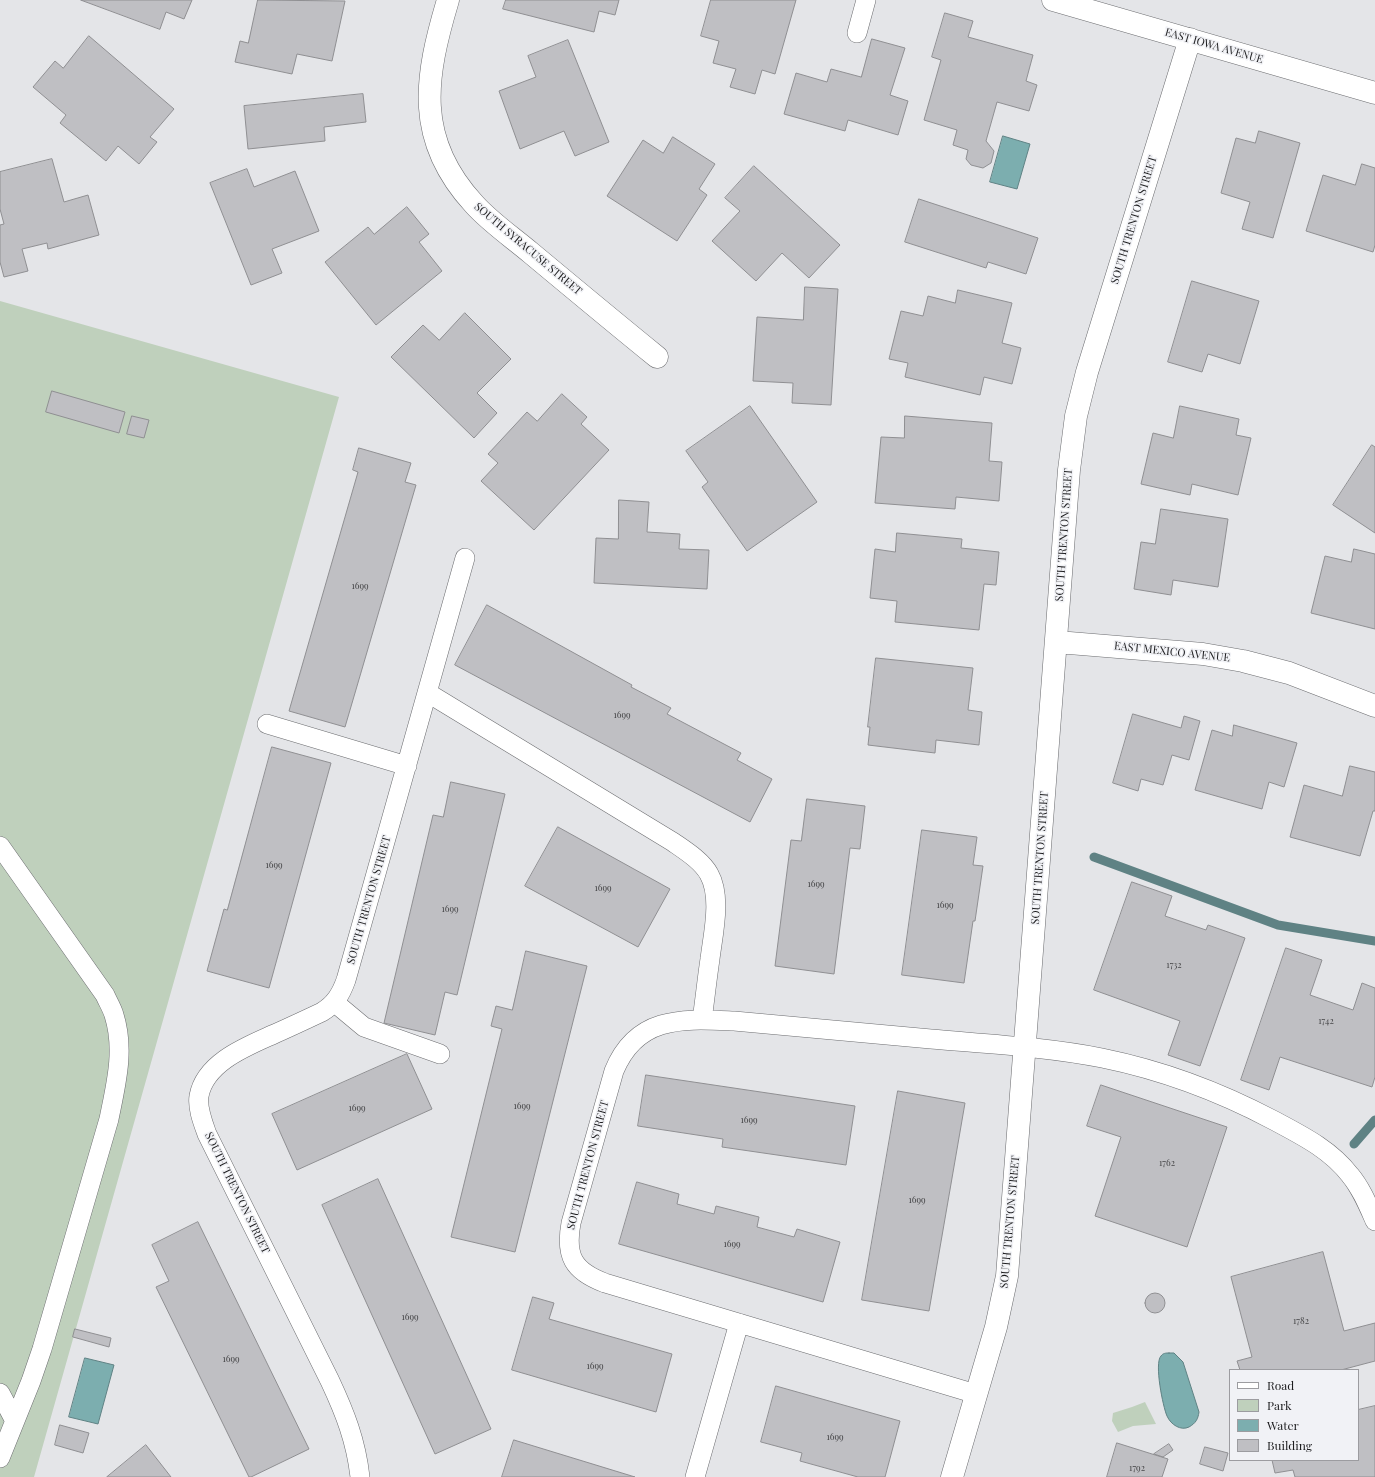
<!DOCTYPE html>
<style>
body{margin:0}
#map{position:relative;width:1375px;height:1477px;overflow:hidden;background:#e4e5e8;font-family:"Playfair Display",serif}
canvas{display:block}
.legend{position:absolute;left:1229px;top:1369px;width:130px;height:92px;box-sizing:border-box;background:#f1f2f6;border:1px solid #9c9ca0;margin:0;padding:5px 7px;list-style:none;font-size:12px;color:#1c1c1e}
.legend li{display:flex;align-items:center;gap:8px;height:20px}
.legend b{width:20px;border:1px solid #9c9ca0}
</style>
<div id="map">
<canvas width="1375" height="1477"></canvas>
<ul class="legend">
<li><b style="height:5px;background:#fff"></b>Road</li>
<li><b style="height:11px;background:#bfd0bc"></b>Park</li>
<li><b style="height:11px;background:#7caeaf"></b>Water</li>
<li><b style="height:11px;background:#bfbfc3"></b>Building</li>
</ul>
</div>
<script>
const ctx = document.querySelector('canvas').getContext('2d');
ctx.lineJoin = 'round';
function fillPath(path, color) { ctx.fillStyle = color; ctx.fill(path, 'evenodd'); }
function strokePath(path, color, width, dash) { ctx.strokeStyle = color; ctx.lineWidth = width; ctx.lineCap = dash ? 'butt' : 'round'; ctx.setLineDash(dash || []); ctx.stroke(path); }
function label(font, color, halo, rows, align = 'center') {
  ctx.font = font + ' "Playfair Display",serif'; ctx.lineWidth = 3; ctx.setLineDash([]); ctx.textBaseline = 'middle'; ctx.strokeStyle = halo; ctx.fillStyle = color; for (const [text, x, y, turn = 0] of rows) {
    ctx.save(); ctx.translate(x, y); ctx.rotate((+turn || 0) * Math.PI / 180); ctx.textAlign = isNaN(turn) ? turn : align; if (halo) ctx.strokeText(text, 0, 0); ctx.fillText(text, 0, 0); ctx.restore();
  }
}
const green = new Path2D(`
 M 0,301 L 339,397 L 34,1477 L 0,1477 Z
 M 1145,1402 L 1156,1424 L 1133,1426 L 1118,1432 L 1112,1421 L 1113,1413 L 1132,1407 Z`);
const water = new Path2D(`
 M 1003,136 L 1030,144 L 1017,189 L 990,182 Z
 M 1169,1353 L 1174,1353 L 1183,1362 L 1199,1412 C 1198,1419 1196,1423 1189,1427 C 1181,1431 1171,1425 1167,1416 C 1163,1407 1154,1363 1161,1356 C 1163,1353 1166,1353 1169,1353 Z
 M 85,1358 L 114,1365 L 98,1424 L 69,1417 Z`);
const stream = new Path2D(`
 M 1094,857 L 1278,925 L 1375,941
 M 1354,1144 L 1375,1120`);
const building = new Path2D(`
 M 81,0 L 192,0 L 184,19 L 166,12 L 160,29 Z
 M 258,0 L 345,1 L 332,61 L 297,54 L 292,74 L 235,62 L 240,41 L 248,43 Z
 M 506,0 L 619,0 L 615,15 L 599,11 L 594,32 L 503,9 Z
 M 711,0 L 796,0 L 775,74 L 762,70 L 755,94 L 730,87 L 736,69 L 713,63 L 719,41 L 701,36 Z
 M 945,13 L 973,21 L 968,37 L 1033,55 L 1026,81 L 1037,85 L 1029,111 L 997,102 L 986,141 L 994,151 L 991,163 L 983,168 L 971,165 L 966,159 L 968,150 L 953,145 L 957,130 L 924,120 L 941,60 L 932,57 Z
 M 89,36 L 174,109 L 150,137 L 157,142 L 139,164 L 118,146 L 106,161 L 60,123 L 66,115 L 33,87 L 55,61 L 63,68 Z
 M 872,39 L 905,48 L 890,95 L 908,101 L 898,135 L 848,120 L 845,131 L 784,114 L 796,73 L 827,82 L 831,69 L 861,77 Z
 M 568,40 L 609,142 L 575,156 L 564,131 L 520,149 L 499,91 L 536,77 L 528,56 Z
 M 363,94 L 366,122 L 324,127 L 325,141 L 248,149 L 244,106 Z
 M 1259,131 L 1300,143 L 1273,238 L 1242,229 L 1250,202 L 1221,193 L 1236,138 L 1255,143 Z
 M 673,137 L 715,164 L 699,189 L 707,195 L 677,241 L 607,196 L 643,140 L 663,153 Z
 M 52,159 L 64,202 L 88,195 L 99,235 L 48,249 L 47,243 L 22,249 L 28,271 L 4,277 L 0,262 L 0,225 L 4,224 L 0,209 L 0,172 Z
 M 1362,164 L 1375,168 L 1375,245 L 1373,252 L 1306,231 L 1323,175 L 1355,185 Z
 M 754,166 L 840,245 L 809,278 L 782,253 L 756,281 L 712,241 L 740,211 L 725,198 Z
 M 247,169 L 254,187 L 295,171 L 319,231 L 272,249 L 282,273 L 251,285 L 210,183 Z
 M 919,199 L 1038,238 L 1026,274 L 988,262 L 986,268 L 905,242 Z
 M 407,207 L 429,234 L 419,242 L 442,271 L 376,325 L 325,262 L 368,227 L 374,234 Z
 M 1192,281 L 1259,301 L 1240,364 L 1208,354 L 1202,372 L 1168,362 Z
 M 805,287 L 838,289 L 831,405 L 792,403 L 793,383 L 753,381 L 757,317 L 803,320 Z
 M 958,290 L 1012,303 L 1002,343 L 1021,348 L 1012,384 L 984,377 L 980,395 L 905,377 L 908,363 L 889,359 L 901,311 L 923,316 L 928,296 L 955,303 Z
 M 465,313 L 511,359 L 477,393 L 497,413 L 474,438 L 391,357 L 423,325 L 439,340 Z
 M 52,391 L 125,412 L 119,433 L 46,412 Z
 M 562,394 L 587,417 L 581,424 L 609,450 L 534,530 L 481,481 L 498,463 L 488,454 L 527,412 L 537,421 Z
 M 750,406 L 817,502 L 747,551 L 702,487 L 708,482 L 686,451 Z
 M 1180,406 L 1239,419 L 1236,435 L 1251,438 L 1238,495 L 1192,484 L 1190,495 L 1141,484 L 1153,433 L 1173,438 Z
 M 132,416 L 149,420 L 144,438 L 127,434 Z
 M 905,416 L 992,423 L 989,461 L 1002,462 L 999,501 L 956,497 L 955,509 L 875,503 L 881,437 L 904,438 Z
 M 1372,445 L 1375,447 L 1375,533 L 1333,505 Z
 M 359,448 L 411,463 L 405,482 L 416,485 L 345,727 L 289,711 L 358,472 L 353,470 Z
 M 619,500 L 649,502 L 647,532 L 680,534 L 679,549 L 709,550 L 707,589 L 594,583 L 596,538 L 618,539 Z
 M 1161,509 L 1228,519 L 1218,587 L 1173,580 L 1171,595 L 1134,589 L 1141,542 L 1155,544 Z
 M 897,533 L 962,539 L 961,548 L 999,552 L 996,585 L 984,584 L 979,630 L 895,622 L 897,601 L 870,598 L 875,549 L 895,552 Z
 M 1354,549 L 1375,554 L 1375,629 L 1311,613 L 1325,556 L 1351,562 Z
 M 487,605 L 632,685 L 631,687 L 671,708 L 667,714 L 741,753 L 737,760 L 772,779 L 750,822 L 455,665 Z
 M 876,658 L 973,668 L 968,710 L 982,712 L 979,745 L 936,740 L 935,753 L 868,745 L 870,727 L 868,727 Z
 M 1133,714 L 1181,728 L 1184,716 L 1200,721 L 1189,760 L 1172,755 L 1163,785 L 1141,779 L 1138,791 L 1113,783 Z
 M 1234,725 L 1297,743 L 1284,787 L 1269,782 L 1262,809 L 1195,790 L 1212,730 L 1232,736 Z
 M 272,747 L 331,763 L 269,988 L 207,971 L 224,909 L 227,910 Z
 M 1350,766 L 1375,772 L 1375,811 L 1373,811 L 1360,856 L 1290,837 L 1304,785 L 1342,796 Z
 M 451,782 L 505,794 L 457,995 L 445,992 L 435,1035 L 384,1023 L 433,815 L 443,817 Z
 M 807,799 L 865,806 L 860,849 L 850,848 L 834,974 L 775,966 L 791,840 L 801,841 Z
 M 558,827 L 670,889 L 638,947 L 525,886 Z
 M 922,830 L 977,837 L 973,865 L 983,866 L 975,921 L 973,921 L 964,983 L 902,975 Z
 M 1132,882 L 1172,896 L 1165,916 L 1206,930 L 1208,925 L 1245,938 L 1200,1066 L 1168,1055 L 1180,1021 L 1094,990 Z
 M 1286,948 L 1322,960 L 1310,995 L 1353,1010 L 1362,983 L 1375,988 L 1375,1077 L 1372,1087 L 1280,1057 L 1269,1090 L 1241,1080 Z
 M 526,951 L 587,966 L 515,1252 L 451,1237 L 502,1029 L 491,1026 L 496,1006 L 512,1010 Z
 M 407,1054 L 432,1109 L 297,1170 L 272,1114 Z
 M 646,1075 L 855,1106 L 846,1165 L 722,1147 L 723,1139 L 638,1126 Z
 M 1101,1085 L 1227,1127 L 1187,1247 L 1095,1216 L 1121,1137 L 1087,1126 Z
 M 898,1091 L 965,1103 L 929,1311 L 862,1300 Z
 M 378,1179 L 491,1429 L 435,1454 L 322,1205 Z
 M 637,1182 L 679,1194 L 677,1204 L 714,1214 L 716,1206 L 759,1217 L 757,1227 L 794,1237 L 797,1229 L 840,1242 L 823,1302 L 619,1244 Z
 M 198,1222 L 309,1449 L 251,1477 L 249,1477 L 156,1287 L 169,1281 L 152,1245 Z
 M 1323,1252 L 1344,1331 L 1375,1323 L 1375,1361 L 1341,1370 L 1240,1370 L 1237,1361 L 1252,1357 L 1231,1277 Z
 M1145 1303a10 10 0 1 1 20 0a10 10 0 1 1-20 0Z
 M 533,1297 L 554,1303 L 549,1319 L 672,1354 L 656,1412 L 512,1370 Z
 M 75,1329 L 111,1338 L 109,1347 L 73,1337 Z
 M 776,1386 L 900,1421 L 885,1477 L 858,1477 L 800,1461 L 802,1453 L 761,1442 Z
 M 1375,1406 L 1375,1477 L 1295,1477 L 1293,1470 L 1275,1473 L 1272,1460 L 1358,1460 L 1358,1410 Z
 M 60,1425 L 89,1433 L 83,1453 L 55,1445 Z
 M 514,1440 L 635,1477 L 502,1477 Z
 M 1117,1443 L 1168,1459 L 1162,1477 L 1107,1477 Z
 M 1169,1444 L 1173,1450 L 1163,1457 L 1154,1454 Z
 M 146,1445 L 171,1477 L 107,1477 Z
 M 1205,1447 L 1228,1453 L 1223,1471 L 1200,1464 Z`);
const service = new Path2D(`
 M 857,33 L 866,0
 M 428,693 L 673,842 C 686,851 702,861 709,874 C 722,897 713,934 710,959 C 707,979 705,999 702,1020
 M 267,724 L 407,766
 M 0,846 L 105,995 C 108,1002 112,1008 114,1015 C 125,1050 116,1084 109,1119 L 42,1349 L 31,1381 L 0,1458
 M 334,1002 L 364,1027 L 440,1054
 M 0,1393 L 15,1421
 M 976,1394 L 605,1283 C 573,1271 565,1256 571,1223 L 614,1071 C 637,1015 683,1019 734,1021 C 800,1027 865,1033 931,1039 C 988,1044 1046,1047 1102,1058 C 1161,1070 1220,1092 1273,1120 C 1301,1135 1330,1149 1350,1175 C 1361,1188 1368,1205 1375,1221
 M 360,1477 C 356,1441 345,1413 330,1381 L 207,1134 C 203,1123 197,1108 199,1096 C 205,1063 245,1047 272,1035 C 288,1028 305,1020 322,1012 C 335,1004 341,994 346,980 L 465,558
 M 695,1477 L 739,1323`);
const minor = new Path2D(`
 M 448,0 C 425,77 414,139 474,204 C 490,222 512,237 531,253 C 573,288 615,323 657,357
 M 1053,0 L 1375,93
 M 1057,642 L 1203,654 L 1243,661 L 1289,673 L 1375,706
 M 952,1477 L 996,1327 L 1007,1276 L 1069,470 L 1076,416 L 1087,372 L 1190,39`);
const numberNames = [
 ["1699",360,586],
 ["1699",622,715],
 ["1699",274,865],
 ["1699",816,884],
 ["1699",603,888],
 ["1699",945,905],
 ["1699",450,909],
 ["1732",1174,965],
 ["1742",1326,1021],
 ["1699",522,1106],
 ["1699",357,1108],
 ["1699",749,1120],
 ["1762",1167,1163],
 ["1699",917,1200],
 ["1699",732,1244],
 ["1699",410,1317],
 ["1782",1301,1321],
 ["1699",231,1359],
 ["1699",595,1366],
 ["1699",835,1437],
 ["1792",1137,1468]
];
const streetNames = [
 ["EAST IOWA AVENUE",1214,46,16],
 ["SOUTH TRENTON STREET",1134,220,-73],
 ["SOUTH SYRACUSE STREET",528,249,40],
 ["SOUTH TRENTON STREET",1064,535,-86],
 ["EAST MEXICO AVENUE",1172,652,6],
 ["SOUTH TRENTON STREET",1040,858,-86],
 ["SOUTH TRENTON STREET",369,900,-74],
 ["SOUTH TRENTON STREET",588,1165,-75],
 ["SOUTH TRENTON STREET",237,1193,64],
 ["SOUTH TRENTON STREET",1010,1222,-85]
];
fillPath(green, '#bfd0bc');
fillPath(water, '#7caeaf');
strokePath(water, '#5f8284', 1);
strokePath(stream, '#5f8284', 9);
fillPath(building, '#bfbfc3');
strokePath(building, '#8f8f92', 1);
strokePath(service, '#6c6d70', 20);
strokePath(minor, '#6c6d70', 23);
strokePath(service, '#fff', 19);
strokePath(minor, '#fff', 22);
label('9px', '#454547', null, numberNames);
label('11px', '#1c1c1e', '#f1f2f6', streetNames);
</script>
